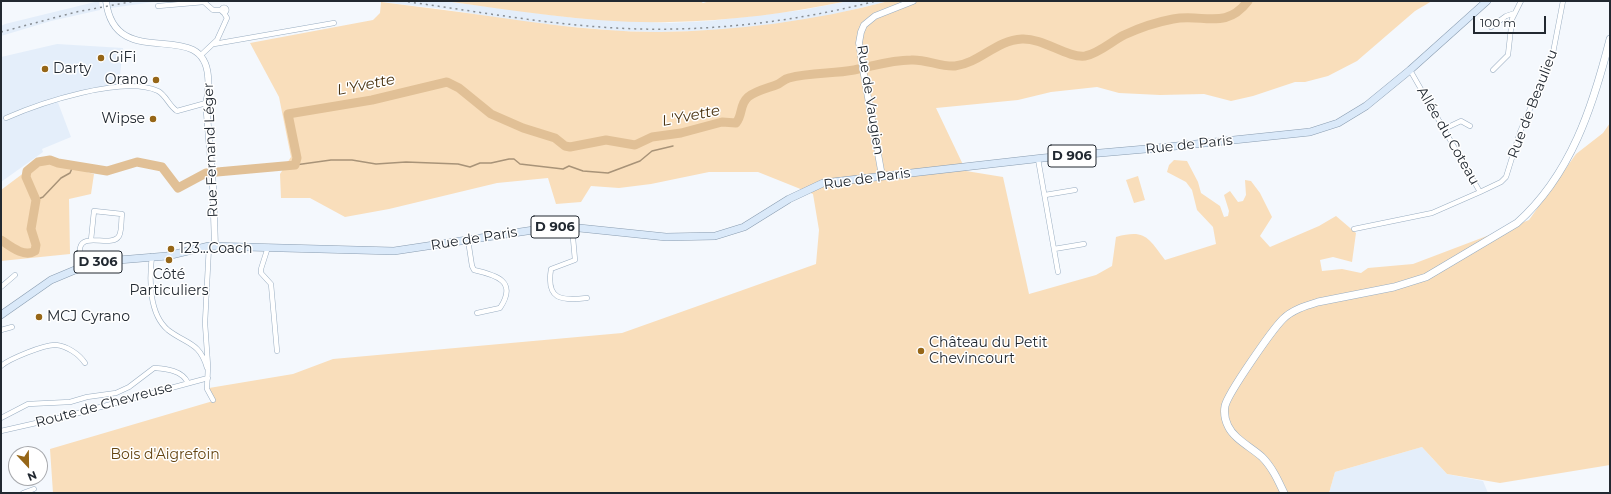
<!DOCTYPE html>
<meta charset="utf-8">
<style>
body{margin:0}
#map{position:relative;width:1611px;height:494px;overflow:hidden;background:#f4f8fd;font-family:Montserrat,sans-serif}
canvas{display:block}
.frame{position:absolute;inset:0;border:2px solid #222931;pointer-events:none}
.north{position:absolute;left:8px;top:446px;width:40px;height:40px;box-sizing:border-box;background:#fff;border:1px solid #a7a9ad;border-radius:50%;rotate:158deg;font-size:11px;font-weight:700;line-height:16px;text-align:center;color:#222931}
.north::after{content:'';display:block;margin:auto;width:14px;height:18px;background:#966617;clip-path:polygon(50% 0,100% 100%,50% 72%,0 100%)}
.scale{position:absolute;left:1473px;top:16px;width:73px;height:18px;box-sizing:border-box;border:2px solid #222931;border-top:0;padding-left:5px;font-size:12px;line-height:14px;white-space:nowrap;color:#222931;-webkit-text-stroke:3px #fff;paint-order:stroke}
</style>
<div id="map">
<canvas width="1611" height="494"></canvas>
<div class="frame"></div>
<div class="north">N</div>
<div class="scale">100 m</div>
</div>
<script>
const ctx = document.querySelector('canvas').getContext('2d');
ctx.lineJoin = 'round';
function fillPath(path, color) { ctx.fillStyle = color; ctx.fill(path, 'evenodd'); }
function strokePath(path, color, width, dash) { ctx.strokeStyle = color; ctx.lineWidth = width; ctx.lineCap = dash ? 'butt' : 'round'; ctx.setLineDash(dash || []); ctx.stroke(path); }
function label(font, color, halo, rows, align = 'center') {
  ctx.font = font + ' Montserrat,sans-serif'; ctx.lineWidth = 3; ctx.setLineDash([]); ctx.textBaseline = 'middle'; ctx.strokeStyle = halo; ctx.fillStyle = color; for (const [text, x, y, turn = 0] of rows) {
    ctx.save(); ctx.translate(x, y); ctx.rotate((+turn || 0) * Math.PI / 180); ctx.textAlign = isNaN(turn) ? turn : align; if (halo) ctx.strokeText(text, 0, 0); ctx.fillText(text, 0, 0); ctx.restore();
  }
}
const built = new Path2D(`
 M 99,1 L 100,10 L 51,21 L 1,36 L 1,26 L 5,24 Z
 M 109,1 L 160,1 L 111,8 Z
 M 372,1 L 444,1 L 575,18 L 669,23 L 709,21 L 803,10 L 848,1 L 889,1 L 827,16 L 779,24 L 719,30 L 658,32 L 618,31 L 523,22 L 444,9 Z
 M 57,44 L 123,48 L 119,85 L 57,100 L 71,137 L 42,149 L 43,152 L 1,182 L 1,57 Z
 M 1422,447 L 1447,474 L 1483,481 L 1488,493 L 1329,493 L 1335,472 Z`);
const green = new Path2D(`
 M 444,1 L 700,1 L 703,3 L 710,1 L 848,1 C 789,13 730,21 670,22 C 595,24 518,11 444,1 Z
 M 889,1 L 1432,1 L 1415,11 L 1357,61 L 1328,76 L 1305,82 L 1295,82 L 1253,96 L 1231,101 L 1204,94 L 1160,95 L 1119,93 L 1097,87 L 1051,92 L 1018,100 L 936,108 L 966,171 L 1003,177 L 1029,294 L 1096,275 L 1112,266 L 1116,237 C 1146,229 1148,238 1165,260 L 1216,244 L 1213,227 L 1197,210 L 1192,190 L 1186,182 L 1167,172 L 1169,165 L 1174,160 L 1187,161 L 1198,182 L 1201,193 L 1220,206 L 1224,217 L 1228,216 L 1229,211 L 1224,195 L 1230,191 L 1238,202 L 1243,201 L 1246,195 L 1245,180 L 1251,181 L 1260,193 L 1272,217 L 1260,236 L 1270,247 L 1319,226 L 1336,216 L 1356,233 L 1352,262 L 1333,257 L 1320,260 L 1322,271 L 1342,269 L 1361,273 L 1368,268 L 1413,264 L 1529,220 L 1576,154 L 1603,133 L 1610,123 L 1610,465 L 1500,483 L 1447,474 L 1422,447 L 1335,472 L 1329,493 L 53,493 L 50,449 L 213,401 L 209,388 L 293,374 L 333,359 L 622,333 L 816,264 L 819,230 L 813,194 L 758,172 L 709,172 L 651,184 L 619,188 L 591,186 L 581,202 L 556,204 L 548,178 L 497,183 L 389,209 L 345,217 L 310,198 L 281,198 L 280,174 L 291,157 L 279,97 L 250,43 L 373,20 L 380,13 L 381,2 C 402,5 423,7 444,10 C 515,19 586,32 658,32 C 736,31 813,21 889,1 Z
 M 52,162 L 94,174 L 91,194 L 69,199 L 70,254 L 1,261 L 1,190 L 29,169 Z
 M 1138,176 L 1145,200 L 1134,203 L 1126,180 Z`);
const stream = new Path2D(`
 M 295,165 L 331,160 L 352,160 L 376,164 L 406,162 L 458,164 L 470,167 L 480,163 L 491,163 L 509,159 L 514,159 L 520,164 L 563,169 L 569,166 L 583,171 L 608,173 L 640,161 L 652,151 L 673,146
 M 36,200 L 43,197 L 61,178 L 70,173 L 73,166`);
const river = new Path2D(`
 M 1,240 C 10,246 24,258 35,251 L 36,245 L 31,229 L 36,200 L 26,177 L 27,171 L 38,162 L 50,160 L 58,163 L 107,171 L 137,162 L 162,167 L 178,188 L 206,173 L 295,165 L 297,158 L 288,114 L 372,100 L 447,82 L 459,88 L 491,114 L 523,128 L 555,138 L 565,146 L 570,147 L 606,140 L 635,145 L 652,137 L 681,133 L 722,122 L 736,123 C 743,115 739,105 748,97 C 755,91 768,88 776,85 C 781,84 783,79 789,78 C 810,72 833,74 854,70 C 874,66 891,60 911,60 C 926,59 940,67 955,66 C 980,63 996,40 1022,39 C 1043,38 1067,58 1085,56 C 1098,54 1112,41 1124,35 C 1139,28 1157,22 1173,19 C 1203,13 1225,31 1248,1`);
const minor = new Path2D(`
 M 158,6 L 204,2 L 213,10 L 221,10
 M221.5 10a2.5 2.5 0 1 1 5 0a2.5 2.5 0 1 1-5 0Z
 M 1491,27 L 1506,16 L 1515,13
 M 214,44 L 334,23
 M 201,55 L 217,40 L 227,18 L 224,13
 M 1493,70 L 1508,55 L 1512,19 L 1521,1
 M 6,118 C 40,103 123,75 158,91 C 166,95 169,106 177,111 L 206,103
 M 1444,129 L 1461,121 L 1470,126
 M 1038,159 L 1058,272
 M 1480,192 L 1501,182 L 1506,177 L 1520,132 L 1552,58 L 1563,1
 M 1045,195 L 1075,190
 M 572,227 L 575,260 L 551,269 C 546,300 561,301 587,298
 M 1354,229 L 1432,213 L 1480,192 L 1410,70
 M 468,240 L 472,266 L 474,270 C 496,275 518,281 500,308 L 477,313
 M 209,246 L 205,323 L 208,366 L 207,389 L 213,400
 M 268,247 L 261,269 L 261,273 L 271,284 L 277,351
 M 1054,249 L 1084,244
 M 152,256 C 149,280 149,314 168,330 C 186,344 200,342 207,368
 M 81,267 C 81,261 80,254 80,248 C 83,232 112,248 119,236 C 122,231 121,220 122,214 L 94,211 L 91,240
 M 1,287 L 15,275
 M 1,330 L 12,327
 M 1,366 C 9,359 45,344 56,345 C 67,346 79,354 85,363
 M 1,418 L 28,404 L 70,402 L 87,397 L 116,393 L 129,387 L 154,368 C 166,369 182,370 188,383
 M 1,431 L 67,416 L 208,378
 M 23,493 L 34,489`);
const tertiary = new Path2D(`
 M 106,1 C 115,75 203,15 208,76 C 209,86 209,93 206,103 L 213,186 L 215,246
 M 882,176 L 864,75 L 859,43 L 861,32 L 864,25 L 875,16 L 913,1`);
const secondary = new Path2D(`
 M 1284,493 C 1278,480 1272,467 1262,457 C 1251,447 1234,439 1228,426 C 1225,420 1224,412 1225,406 C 1228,393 1272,330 1283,319 C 1292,310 1305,306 1318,302 L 1394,287 L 1426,277 L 1517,223 C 1571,175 1593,106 1610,39`);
const primary = new Path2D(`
 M 1,315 L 51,280 L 94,262 L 167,256 L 209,246 L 394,251 L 560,226 L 666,237 L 715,236 L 744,227 L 789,199 L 823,183 L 1043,158 L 1157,148 L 1310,132 L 1338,123 L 1366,106 L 1410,70 L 1487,1`);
const rail = new Path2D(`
 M 402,1 C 468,10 533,22 600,27 C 692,34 786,24 876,1
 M 1,32 L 76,12 L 135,1`);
const markers = [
 [101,58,4,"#966617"],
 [45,69,4,"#966617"],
 [156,80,4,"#966617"],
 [153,119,4,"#966617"],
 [171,249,4,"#966617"],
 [169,260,4,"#966617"],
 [39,317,4,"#966617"],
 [921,351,4,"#966617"]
];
const shields = [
 [1072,156,48],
 [555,227,48],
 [98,262,48]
];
const shieldNames = [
 ["D 906",1072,156],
 ["D 906",555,227],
 ["D 306",98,262]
];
const poiNames = [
 ["GiFi",109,58],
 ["Darty",53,69],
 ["Orano",148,80,"right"],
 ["Wipse",145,119,"right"],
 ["123...Coach",179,249],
 ["Côté",169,275,"center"],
 ["Particuliers",169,291,"center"],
 ["MCJ Cyrano",47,317],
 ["Château du Petit",929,343],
 ["Chevincourt",929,359]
];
const streetNames = [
 ["Rue de Vaugien",870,100,81],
 ["Rue de Beaulieu",1533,104,-69],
 ["Allée du Coteau",1448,136,60],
 ["Rue de Paris",1189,145,-6],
 ["Rue Fernand Léger",211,150,-92],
 ["Rue de Paris",867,179,-8],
 ["Rue de Paris",474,239,-9],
 ["Route de Chevreuse",104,405,-15]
];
const parkNames = [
 ["Bois d'Aigrefoin",165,455]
];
const waterNames = [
 ["L'Yvette",366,85,-11],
 ["L'Yvette",691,116,-11]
];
fillPath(built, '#e4eefa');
fillPath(green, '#f9debb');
strokePath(stream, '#a89378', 1.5);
strokePath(river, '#e1c096', 9);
strokePath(minor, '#99adc1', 5.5);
strokePath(tertiary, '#99adc1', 7);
strokePath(secondary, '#99adc1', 8);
strokePath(primary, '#899cb0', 8);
strokePath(minor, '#fff', 4.5);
strokePath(tertiary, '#fff', 6);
strokePath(secondary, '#fff', 7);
strokePath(primary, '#dae9f9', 7);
strokePath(rail, '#878d93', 1.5, [2, 4]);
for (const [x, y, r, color] of markers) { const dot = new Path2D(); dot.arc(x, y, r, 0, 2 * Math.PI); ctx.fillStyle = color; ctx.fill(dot); strokePath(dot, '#fff', 1.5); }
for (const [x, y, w] of shields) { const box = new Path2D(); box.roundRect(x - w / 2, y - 11, w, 22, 3); ctx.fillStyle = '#fff'; ctx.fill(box); strokePath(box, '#222931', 1); }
label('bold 13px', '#222931', null, shieldNames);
label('14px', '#222931', '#fff', poiNames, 'left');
label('14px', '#222931', '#fff', streetNames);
label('14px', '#644411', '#fff', parkNames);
label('italic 15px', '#4a3311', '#fff', waterNames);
</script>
